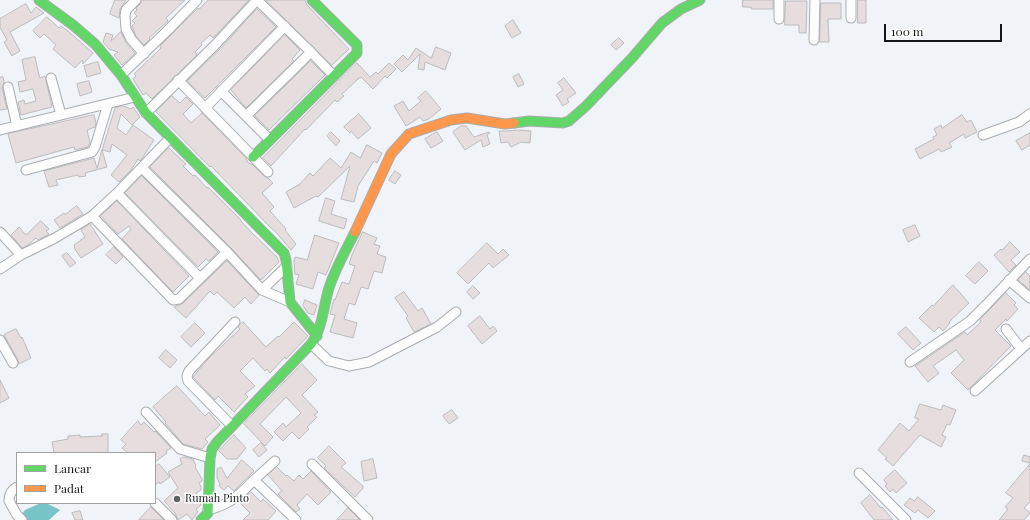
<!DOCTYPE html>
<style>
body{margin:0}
#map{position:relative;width:1030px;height:520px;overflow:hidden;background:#f0f4f8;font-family:"Playfair Display",serif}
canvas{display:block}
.legend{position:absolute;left:16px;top:452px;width:140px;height:52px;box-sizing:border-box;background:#fff;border:1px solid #a1a2a3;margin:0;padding:5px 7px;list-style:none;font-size:12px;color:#141719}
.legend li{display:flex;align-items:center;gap:8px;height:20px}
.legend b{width:20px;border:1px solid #a1a2a3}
.scale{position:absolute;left:884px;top:24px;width:118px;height:18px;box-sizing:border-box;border:2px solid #141719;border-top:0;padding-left:5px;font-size:12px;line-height:14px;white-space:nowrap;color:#141719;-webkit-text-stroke:3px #fff;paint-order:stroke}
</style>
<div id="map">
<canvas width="1030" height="520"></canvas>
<ul class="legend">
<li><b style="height:5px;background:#63d668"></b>Lancar</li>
<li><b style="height:5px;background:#ff974d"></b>Padat</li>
</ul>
<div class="scale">100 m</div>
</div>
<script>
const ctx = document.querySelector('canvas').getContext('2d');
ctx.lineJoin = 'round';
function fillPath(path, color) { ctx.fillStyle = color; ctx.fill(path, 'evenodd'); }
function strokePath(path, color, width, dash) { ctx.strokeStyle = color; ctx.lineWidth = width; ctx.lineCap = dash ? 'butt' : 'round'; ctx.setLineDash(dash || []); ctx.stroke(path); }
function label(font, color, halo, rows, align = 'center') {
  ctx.font = font + ' "Playfair Display",serif'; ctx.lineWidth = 3; ctx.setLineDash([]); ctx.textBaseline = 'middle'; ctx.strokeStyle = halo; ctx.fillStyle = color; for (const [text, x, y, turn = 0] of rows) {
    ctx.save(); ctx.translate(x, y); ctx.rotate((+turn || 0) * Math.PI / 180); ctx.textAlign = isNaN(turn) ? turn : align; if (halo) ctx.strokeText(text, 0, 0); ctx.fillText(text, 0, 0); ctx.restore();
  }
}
const water = new Path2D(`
 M 41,503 L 46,503 L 60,510 L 49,520 L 17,520 L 25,510 Z`);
const building = new Path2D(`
 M 115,0 L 126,0 L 120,9 L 119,18 L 110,14 Z
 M 142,0 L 185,0 L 166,18 L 168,21 L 149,38 L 150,39 L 144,45 L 136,36 L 132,26 L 135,23 L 132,21 L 137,16 L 134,13 L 137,10 L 136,8 L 140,4 Z
 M 208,0 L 249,0 L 213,38 L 210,35 L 201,43 L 202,45 L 195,52 L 197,55 L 152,99 L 146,93 L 143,95 L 133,79 L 136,76 L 134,74 L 161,48 L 160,46 L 198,8 L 199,9 Z
 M 266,0 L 305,0 L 307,5 L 349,49 L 332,65 Z
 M 743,0 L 773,0 L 773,9 L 751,9 L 751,7 L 743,7 Z
 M 858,0 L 866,0 L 866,23 L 858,23 Z
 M 786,1 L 807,1 L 806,33 L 799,33 L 799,25 L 785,25 Z
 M 821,3 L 841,3 L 841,19 L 828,19 L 829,42 L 820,42 Z
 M 26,4 L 31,13 L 36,7 L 44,13 L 10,32 L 20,51 L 12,56 L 4,42 L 7,40 L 0,27 L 0,19 Z
 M 257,9 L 276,27 L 205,98 L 187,81 L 222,47 Z
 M 47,17 L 59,28 L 61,26 L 68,31 L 93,53 L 83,64 L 82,60 L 75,68 L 53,49 L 56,45 L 44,34 L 40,38 L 33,31 Z
 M 513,20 L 521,33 L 512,38 L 505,26 Z
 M 121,32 L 126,43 L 135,53 L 122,65 L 114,55 L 118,52 L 109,49 L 103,42 L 106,33 L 113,35 L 111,41 Z
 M 285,35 L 300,50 L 292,59 L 294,61 L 246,108 L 231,90 Z
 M 619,38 L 624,43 L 616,50 L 611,45 Z
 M 436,47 L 451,53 L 445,70 L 425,62 L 424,70 L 418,69 L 420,54 L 402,72 L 394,64 L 403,55 L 408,60 L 416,48 L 431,58 Z
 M 35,57 L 39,75 L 40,78 L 45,76 L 52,107 L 21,115 L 18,102 L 24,100 L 25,104 L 36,101 L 33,89 L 20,92 L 18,82 L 26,80 L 22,60 Z
 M 311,61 L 325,75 L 269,130 L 255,116 Z
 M 98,62 L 101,73 L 87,77 L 84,66 Z
 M 357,63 L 370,77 L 376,72 L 378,74 L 389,63 L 396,69 L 387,78 L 385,76 L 373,89 L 361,77 L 358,79 L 342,94 L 344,96 L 337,102 L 335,100 L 306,130 L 305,129 L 271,166 L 263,158 Z
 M 519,74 L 524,84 L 518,87 L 513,77 Z
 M 0,77 L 3,77 L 4,82 L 2,88 L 7,109 L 0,110 Z
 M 564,78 L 576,93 L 567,99 L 569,102 L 563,106 L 556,95 L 563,90 L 558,83 Z
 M 89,81 L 92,92 L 80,96 L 77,84 Z
 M 426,91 L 441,109 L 429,119 L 423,121 L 420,117 L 406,126 L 394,106 L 403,101 L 409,111 L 421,101 L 418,98 Z
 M 172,96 L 180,103 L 186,97 L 193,104 L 183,114 L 191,123 L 202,113 L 246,158 L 248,163 L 252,164 L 264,176 L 268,178 L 273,183 L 262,193 L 274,207 L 270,211 L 286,229 L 285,230 L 296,244 L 291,250 L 275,231 L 271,228 L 216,171 L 211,166 L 210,167 L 156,112 Z
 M 123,106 L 131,109 L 133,107 L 140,117 L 132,125 L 121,114 L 117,128 L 126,135 L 133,125 L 154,140 L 141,160 L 140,161 L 138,159 L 131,170 L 119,182 L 111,175 L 127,155 L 112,144 L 110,152 L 102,150 L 115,108 Z
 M 359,114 L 371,128 L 358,139 L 351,131 L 350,133 L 344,127 Z
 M 94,115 L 96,123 L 95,127 L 87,130 L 90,143 L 88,147 L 75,150 L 74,147 L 16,163 L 8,134 Z
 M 962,115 L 967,122 L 971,120 L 977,132 L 965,138 L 964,134 L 949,143 L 952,147 L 941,152 L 939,149 L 920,159 L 915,149 L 934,139 L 933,137 L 937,135 L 934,129 L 941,125 L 942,128 Z
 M 461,126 L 466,126 L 474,137 L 489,132 L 490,133 L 487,135 L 490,144 L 483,147 L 481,140 L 465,150 L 453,132 Z
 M 519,130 L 531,131 L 530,143 L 521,142 L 511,147 L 508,142 L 501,143 L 499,131 L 506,131 Z
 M 331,132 L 340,141 L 336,146 L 327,136 Z
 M 437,132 L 443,141 L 431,148 L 425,139 Z
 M 1030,133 L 1030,145 L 1022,150 L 1016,141 Z
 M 367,145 L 382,153 L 377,163 L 374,161 L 358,186 L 354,202 L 341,199 L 350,166 L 318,197 L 316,196 L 294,208 L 286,192 L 300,184 L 310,173 L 313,176 L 330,158 L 341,168 L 351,152 L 360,158 Z
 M 169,148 L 186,164 L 183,166 L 193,176 L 195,175 L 207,188 L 208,187 L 241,220 L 241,221 L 252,233 L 277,257 L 279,262 L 261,280 L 231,248 L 150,167 Z
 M 102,150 L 107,167 L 85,173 L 86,176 L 79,177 L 78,175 L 56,180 L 58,185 L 49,187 L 44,171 L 94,158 L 97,168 Z
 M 395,171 L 401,175 L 395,184 L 389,180 Z
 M 142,176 L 218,252 L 209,261 L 206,259 L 198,267 L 125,193 Z
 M 326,198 L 335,201 L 331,214 L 347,219 L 344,229 L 319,221 Z
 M 117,201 L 189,276 L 173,292 L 122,239 L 131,229 L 129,226 L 118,234 L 101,216 Z
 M 77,206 L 83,214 L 60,228 L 54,220 L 64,213 L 65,214 Z
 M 41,221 L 49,229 L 46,231 L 49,234 L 38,240 L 36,238 L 28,245 L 22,248 L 11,235 L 19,227 L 25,234 L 27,234 Z
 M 90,224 L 103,244 L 81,258 L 74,248 L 75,247 L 74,245 L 85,237 L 81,230 Z
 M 915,225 L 920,236 L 908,242 L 903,230 Z
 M 363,232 L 377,238 L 374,244 L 380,246 L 377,254 L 386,257 L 382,273 L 374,271 L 368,289 L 361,287 L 355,305 L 349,303 L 344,319 L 357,323 L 353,338 L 330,332 L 335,315 L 330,314 L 334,299 L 335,300 L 342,282 L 349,284 L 355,266 L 349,264 L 352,255 Z
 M 315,235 L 339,243 L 326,275 L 318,272 L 313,289 L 296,284 L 299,275 L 295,274 L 294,261 L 295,257 L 307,260 Z
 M 1010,242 L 1020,252 L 1011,260 L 1016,265 L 1009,272 L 994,255 L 1001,249 L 1002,250 Z
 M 487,243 L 498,254 L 503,249 L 509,255 L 493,268 L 489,263 L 468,284 L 457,273 Z
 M 114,247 L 123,257 L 116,264 L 106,255 Z
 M 67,253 L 76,263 L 70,267 L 62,256 Z
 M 227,261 L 259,295 L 251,304 L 245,297 L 234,308 L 217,292 L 214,295 L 210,291 L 186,318 L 174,307 L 183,303 Z
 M 979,262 L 988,271 L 975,284 L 966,276 Z
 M 1026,272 L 1030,276 L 1030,290 L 1018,280 Z
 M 953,285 L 969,303 L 949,322 L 950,323 L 943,331 L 939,327 L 934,332 L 919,318 L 932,305 L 933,306 Z
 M 473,286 L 480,293 L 473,299 L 467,292 Z
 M 404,292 L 418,311 L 422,308 L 431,324 L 414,332 L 406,318 L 408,316 L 395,298 Z
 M 1006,293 L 1016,303 L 1014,305 L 1018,309 L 1007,321 L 1006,319 L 995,330 L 1011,346 L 968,390 L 951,373 L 964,360 L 956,350 L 933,366 L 939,373 L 928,382 L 915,366 L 965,332 L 967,335 L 981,322 L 980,320 Z
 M 305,300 L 317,305 L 314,315 L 308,313 L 303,306 Z
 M 480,316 L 490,329 L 493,326 L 497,331 L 482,344 L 468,326 Z
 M 243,322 L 266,347 L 278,336 L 279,337 L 294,322 L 308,336 L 286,359 L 285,357 L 270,373 L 267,369 L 265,371 L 253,358 L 240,371 L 255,386 L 245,394 L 248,397 L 234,412 L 218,396 L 215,400 L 193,377 L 207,360 L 240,329 L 238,327 Z
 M 195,323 L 205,333 L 191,347 L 181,337 Z
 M 906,327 L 921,343 L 913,350 L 898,334 Z
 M 16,329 L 21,338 L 22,337 L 31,358 L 19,364 L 18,360 L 4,335 Z
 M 166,350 L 177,360 L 170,368 L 159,358 Z
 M 302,364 L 317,380 L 302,395 L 318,412 L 314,415 L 317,417 L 307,427 L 309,429 L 299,439 L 292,432 L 283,441 L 274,432 L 283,423 L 286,427 L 301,413 L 286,397 L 260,424 L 273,437 L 265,446 L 244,424 Z
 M 0,380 L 9,398 L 0,403 Z
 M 177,386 L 205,416 L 209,412 L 220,425 L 205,439 L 208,442 L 202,449 L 183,444 L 165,423 L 166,422 L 153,407 Z
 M 920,404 L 941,410 L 943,405 L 956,410 L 950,425 L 947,424 L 942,435 L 946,437 L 941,447 L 920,435 L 893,466 L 885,459 L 887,458 L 878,450 L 900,423 L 909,431 L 919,419 L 915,418 Z
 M 452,410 L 458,418 L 449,424 L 443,416 Z
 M 138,421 L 141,425 L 144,422 L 154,432 L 155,431 L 171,448 L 166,451 L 167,453 L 155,462 L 155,453 L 128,453 L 122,448 L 126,444 L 121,440 Z
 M 102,434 L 108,434 L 108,453 L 54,453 L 52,442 L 68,439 L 68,436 L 80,435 L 80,437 L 102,436 Z
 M 234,435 L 246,448 L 237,459 L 227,459 L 219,451 Z
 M 261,443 L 267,450 L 259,457 L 253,450 Z
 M 329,446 L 346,463 L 341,467 L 363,486 L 363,488 L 355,497 L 324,468 L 326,466 L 318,458 Z
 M 1024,455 L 1030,457 L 1030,463 L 1022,461 Z
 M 184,457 L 193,459 L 196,466 L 195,467 L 202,479 L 202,481 L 199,483 L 201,487 L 201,490 L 196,493 L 201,499 L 201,505 L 196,509 L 198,512 L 192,520 L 187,514 L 178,520 L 175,513 L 164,501 L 178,488 L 168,472 L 182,464 L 180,459 Z
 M 373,459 L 377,478 L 364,481 L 361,462 Z
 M 242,460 L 254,471 L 234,491 L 228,486 L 224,490 L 219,486 L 220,484 L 217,478 L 217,469 L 221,467 L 227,478 Z
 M 159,464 L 170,477 L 160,484 L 159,482 L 155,485 L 155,467 Z
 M 1030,464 L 1030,502 L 1024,508 L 1030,513 L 1024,520 L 999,520 L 1008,509 L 1005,507 L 1013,498 L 1006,493 Z
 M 277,467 L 286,476 L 287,475 L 294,481 L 299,475 L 303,479 L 311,471 L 331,492 L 318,505 L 307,494 L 297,505 L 300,509 L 296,512 L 278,494 L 282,491 L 268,475 Z
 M 895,470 L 907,483 L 896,493 L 893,489 L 890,492 L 885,486 L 887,484 L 884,480 Z
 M 251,492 L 261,502 L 263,499 L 276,511 L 268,520 L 243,520 L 250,513 L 240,503 Z
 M 870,495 L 881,508 L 882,507 L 893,520 L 874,520 L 861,503 Z
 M 918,497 L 935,511 L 928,518 L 918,510 L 915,513 L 904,505 L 910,498 L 914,501 Z
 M 151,507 L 164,520 L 139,520 Z
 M 348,508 L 360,520 L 337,520 Z
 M 80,511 L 83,520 L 75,520 L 72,513 Z`);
const street = new Path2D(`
 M 136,0 L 126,10 L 125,16 L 126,29 L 131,39 L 144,54
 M 851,0 L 851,18
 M 779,19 L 779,0
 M 814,40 L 815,0
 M 311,52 L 334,76
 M 121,75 L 167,31 L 197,0
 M 51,78 L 61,115
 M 178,80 L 268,172
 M 8,87 L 17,126
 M 221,91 L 270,140
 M 205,108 L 285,26
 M 146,113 L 215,45 L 257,0
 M 246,116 L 311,52 L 257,0
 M 0,130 L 135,97
 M 983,135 L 1019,122 L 1030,114
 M 142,168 L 227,252 L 262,290 L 290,302
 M 26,170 L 92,152 L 95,147 L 108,104
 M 117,193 L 200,278
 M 92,216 L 173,300 L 179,299 L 227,252
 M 0,232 L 21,255
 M 0,269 L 21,255 L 55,238 L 92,216 L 117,193 L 170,138
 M 1009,280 L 1030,298
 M 262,290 L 287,266
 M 1006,329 L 1021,349
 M 0,340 L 13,363
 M 311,344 L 329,361 L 349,366 L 369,362 L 437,327 L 456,312
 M 910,362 L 970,321 L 987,304 L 1030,259
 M 975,391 L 1030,341
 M 146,412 L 180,449 L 210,458
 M 232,426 L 188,381 L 187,376 L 189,371 L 235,322
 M 312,464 L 368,520
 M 859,473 L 906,520
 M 254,480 L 275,461
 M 17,487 C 11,490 9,495 9,501 L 17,515 L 22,520
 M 155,503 L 172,520
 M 208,510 C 231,504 238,496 254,480 L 296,520`);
const fast = new Path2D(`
 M 39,0 L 73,25 L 95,44 L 121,75 L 146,113 L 284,253 L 286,260 L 290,302 L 317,336
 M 514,123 L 529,121 L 563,123 L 569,121 L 586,106 L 632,58 L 662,23 L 681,9 L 700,0
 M 253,157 L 357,53 L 357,45 L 312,0
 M 201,520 L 208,513 L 210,458 L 212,449 L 217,442 L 311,344 C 323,328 323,307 329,288 C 335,269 346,250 355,232`);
const slow = new Path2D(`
 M 355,232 L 391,154 L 409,134 L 451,120 L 467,118 L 505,124 L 514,123`);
const markers = [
 [177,499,4,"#616467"]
];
const poiNames = [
 ["Rumah Pinto",185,499]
];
fillPath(water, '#77c5c7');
fillPath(building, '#e5ddde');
strokePath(building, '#bbbbbd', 1);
strokePath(street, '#a9acaf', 11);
strokePath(fast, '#a9acaf', 11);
strokePath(slow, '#a9acaf', 11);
strokePath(street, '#fdfdfe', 9);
strokePath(fast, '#63d668', 9);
strokePath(slow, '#ff974d', 9);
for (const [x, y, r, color] of markers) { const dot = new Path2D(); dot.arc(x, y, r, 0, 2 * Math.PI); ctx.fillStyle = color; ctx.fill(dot); strokePath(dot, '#fff', 1.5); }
label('11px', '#141719', '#fff', poiNames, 'left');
</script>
